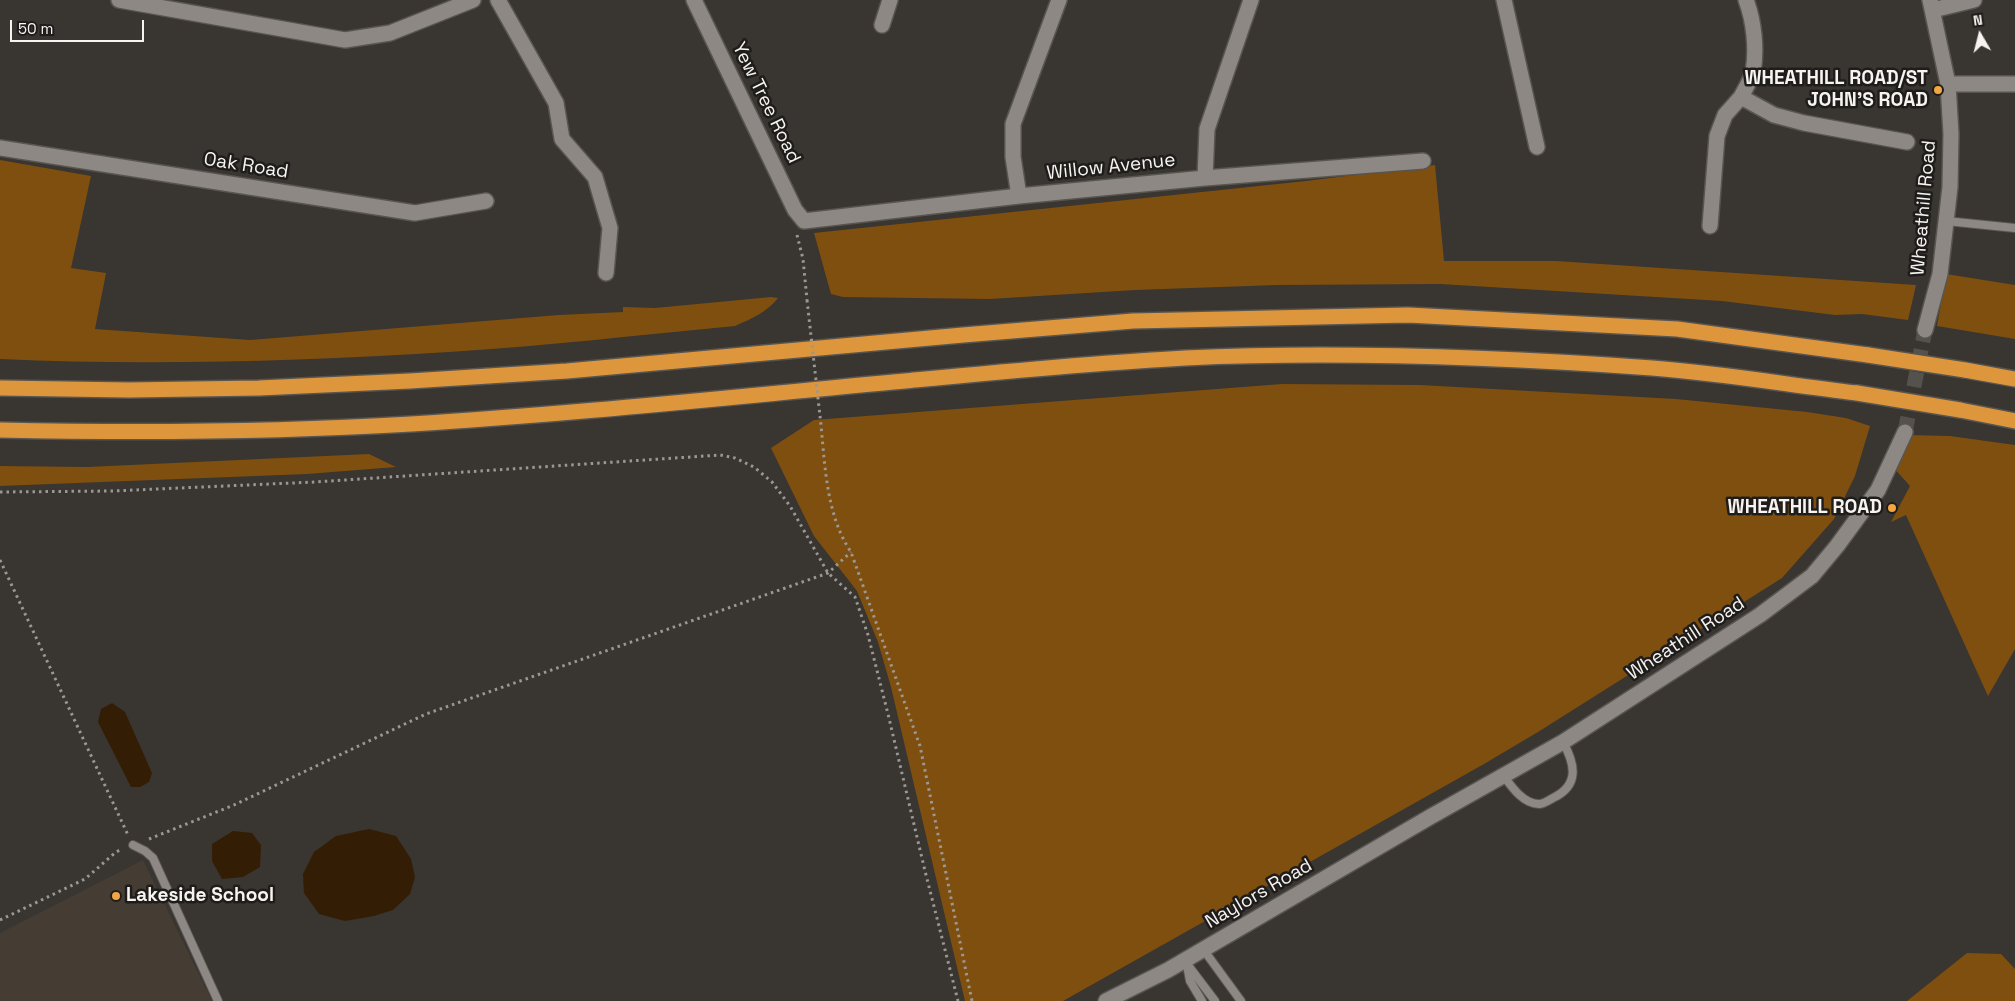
<!DOCTYPE html>
<style>
body{margin:0}
#map{position:relative;width:2015px;height:1001px;overflow:hidden;background:#393531;font-family:"Space Grotesk",sans-serif}
canvas{display:block}
.north{position:absolute;left:1955px;top:10px;width:50px;height:50px;-webkit-text-stroke:4px #1f1d1b;paint-order:stroke;rotate:352deg;font-size:14px;font-weight:700;line-height:20px;text-align:center;color:#f6f3f0}
.north::after{content:'';display:block;margin:auto;width:18px;height:22px;background:#f6f3f0;clip-path:polygon(50% 0,100% 100%,50% 72%,0 100%)}
.scale{position:absolute;left:10px;top:20px;width:134px;height:22px;box-sizing:border-box;border:2px solid #f6f3f0;border-top:0;padding-left:6px;font-size:15px;line-height:18px;white-space:nowrap;color:#f6f3f0;-webkit-text-stroke:4px #1f1d1b;paint-order:stroke}
</style>
<div id="map">
<canvas width="2015" height="1001"></canvas>
<div class="north">N</div>
<div class="scale">50 m</div>
</div>
<script>
const ctx = document.querySelector('canvas').getContext('2d');
ctx.lineJoin = 'round';
function fillPath(path, color) { ctx.fillStyle = color; ctx.fill(path, 'evenodd'); }
function strokePath(path, color, width, dash) { ctx.strokeStyle = color; ctx.lineWidth = width; ctx.lineCap = dash ? 'butt' : 'round'; ctx.setLineDash(dash || []); ctx.stroke(path); }
function label(font, color, halo, rows, align = 'center') {
  ctx.font = font + ' "Space Grotesk",sans-serif'; ctx.lineWidth = 5; ctx.setLineDash([]); ctx.textBaseline = 'middle'; ctx.strokeStyle = halo; ctx.fillStyle = color; for (const [text, x, y, turn = 0] of rows) {
    ctx.save(); ctx.translate(x, y); ctx.rotate((+turn || 0) * Math.PI / 180); ctx.textAlign = isNaN(turn) ? turn : align; if (halo) ctx.strokeText(text, 0, 0); ctx.fillText(text, 0, 0); ctx.restore();
  }
}
const built = new Path2D(`
 M 143,860 L 212,1001 L 0,1001 L 0,933 Z`);
const green = new Path2D(`
 M 0,160 L 91,176 L 71,268 L 106,273 L 95,329 L 250,340 L 559,315 L 623,312 L 623,307 L 655,308 L 771,297 L 778,298 C 767,312 751,319 735,326 C 640,335 545,346 449,352 C 300,361 149,366 0,359 Z
 M 1435,165 L 1444,261 L 1556,261 L 1916,285 L 1908,320 L 1862,314 L 1835,315 L 1722,301 L 1440,284 L 1277,285 L 1135,290 L 990,299 L 843,297 L 831,294 L 814,233 L 1306,181 Z
 M 1946,274 L 2015,285 L 2015,339 L 1937,326 Z
 M 1282,384 L 1420,385 L 1676,399 L 1807,412 L 1846,418 L 1870,426 L 1855,476 L 1834,519 L 1782,578 L 1538,732 L 1484,764 L 1063,1001 L 965,1001 L 891,687 L 878,642 L 857,591 L 814,536 L 771,448 L 814,420 Z
 M 1908,435 L 1950,436 L 2015,445 L 2015,649 L 1988,696 L 1906,515 L 1891,522 L 1910,486 L 1893,467 Z
 M 369,454 L 396,467 L 307,474 L 0,486 L 0,466 L 87,467 Z
 M 1967,953 L 2001,954 L 2015,969 L 2015,1001 L 1907,1001 Z`);
const water = new Path2D(`
 M 112,703 L 125,712 L 152,773 L 149,782 L 140,787 L 131,787 L 98,722 L 101,709 Z
 M 369,829 L 396,836 L 411,859 L 415,877 L 410,894 L 393,910 L 374,916 L 345,921 L 319,914 L 304,893 L 303,874 L 314,852 L 336,836 Z
 M 233,831 L 252,833 L 261,845 L 260,867 L 243,877 L 222,879 L 212,861 L 212,844 Z`);
const secondaryTunnel = new Path2D(`
 M 1905,432 L 1925,330`);
const path = new Path2D(`
 M 797,235 L 803,259 L 807,300
 M 820,416 C 825,460 825,514 851,552 L 920,746 L 972,1001
 M 0,492 L 112,491 L 315,482 L 720,455 L 735,458 L 754,467 L 772,482 L 790,506 L 828,573 L 855,597 L 868,635 L 888,714 L 925,871 L 958,1001
 M 0,560 L 128,835
 M 149,839 L 234,805 L 426,714 L 828,573 L 851,552
 M 0,920 L 85,879 L 116,852 L 122,849`);
const lane = new Path2D(`
 M 1946,221 L 2015,228
 M 1503,775 C 1511,786 1523,804 1539,804 C 1544,804 1549,800 1553,798 C 1580,785 1575,764 1563,742
 M 133,845 L 145,851 L 153,858 L 218,1001
 M 1203,949 L 1241,1001
 M 1184,960 L 1215,1001
 M 1187,965 L 1190,981 L 1202,1001`);
const street = new Path2D(`
 M 119,0 L 345,40 L 390,33 L 473,0
 M 498,0 L 556,103 L 562,139 L 595,177 L 610,228 L 606,273
 M 694,0 L 795,210 L 804,221 L 1019,196 L 1205,178 L 1423,161
 M 1504,0 L 1537,147
 M 1933,10 L 1974,0
 M 882,25 L 890,0
 M 1948,84 L 2015,84
 M 1741,97 C 1745,89 1751,80 1753,72 C 1757,49 1754,21 1746,0
 M 0,148 L 415,213 L 486,201
 M 1205,178 L 1207,129 L 1251,0
 M 1019,196 L 1013,157 L 1013,124 L 1059,0
 M 1710,226 L 1717,136 L 1725,115 L 1741,97 L 1774,115 L 1804,123 L 1907,142`);
const secondary = new Path2D(`
 M 1925,330 L 1940,274 L 1950,187 L 1951,134 L 1948,84 L 1930,0
 M 1106,1001 L 1168,970 L 1430,817 L 1563,742 L 1760,615 L 1812,576 L 1837,546 L 1878,490 L 1905,432`);
const highway = new Path2D(`
 M 1965,370 L 2015,379
 M 0,388 L 129,390 L 259,388 L 410,381 L 567,371 L 963,335 L 1133,321 L 1408,315 L 1677,329 L 1868,355
 M 1960,410 L 2015,421
 M 0,430 C 137,433 275,432 411,424 C 576,414 741,396 905,381 C 999,372 1091,363 1185,358 C 1340,351 1497,357 1652,368 C 1720,373 1789,385 1857,393`);
const pathBridge = new Path2D(`
 M 807,300 L 820,416`);
const highwayBridge = new Path2D(`
 M 1868,355 L 1965,370
 M 1857,393 L 1960,410`);
const markers = [
 [1938,90,5,"#f3a443"],
 [1892,508,5,"#f3a443"],
 [116,896,5,"#f3a443"]
];
const poiNames = [
 ["WHEATHILL ROAD/ST",1928,79],
 ["JOHN'S ROAD",1928,101],
 ["WHEATHILL ROAD",1882,508],
 ["Lakeside School",126,896,"left"]
];
const streetNames = [
 ["Yew Tree Road",766,103,64],
 ["Oak Road",246,166,9],
 ["Willow Avenue",1111,167,-6],
 ["Wheathill Road",1924,208,-85],
 ["Wheathill Road",1686,639,-33],
 ["Naylors Road",1259,894,-30]
];
fillPath(built, '#453c33');
fillPath(green, '#7f4f0f');
fillPath(water, '#331e05');
strokePath(secondaryTunnel, '#55524e', 15, [15, 8]);
strokePath(lane, '#585551', 10);
strokePath(street, '#585551', 18);
strokePath(secondary, '#585551', 18);
strokePath(highway, '#585551', 18);
strokePath(path, '#9b9894', 3, [2.5, 4]);
strokePath(lane, '#8d8883', 8);
strokePath(street, '#8d8883', 15);
strokePath(secondary, '#8d8883', 15);
strokePath(highway, '#de963d', 15);
strokePath(highwayBridge, '#585551', 18, []);
strokePath(pathBridge, '#9b9894', 3, [2.5, 4]);
strokePath(highwayBridge, '#de963d', 15);
for (const [x, y, r, color] of markers) { const dot = new Path2D(); dot.arc(x, y, r, 0, 2 * Math.PI); ctx.fillStyle = color; ctx.fill(dot); strokePath(dot, '#1f1d1b', 2); }
label('bold 19px', '#f6f3f0', '#1f1d1b', poiNames, 'right');
label('19px', '#f6f3f0', '#1f1d1b', streetNames);
</script>
